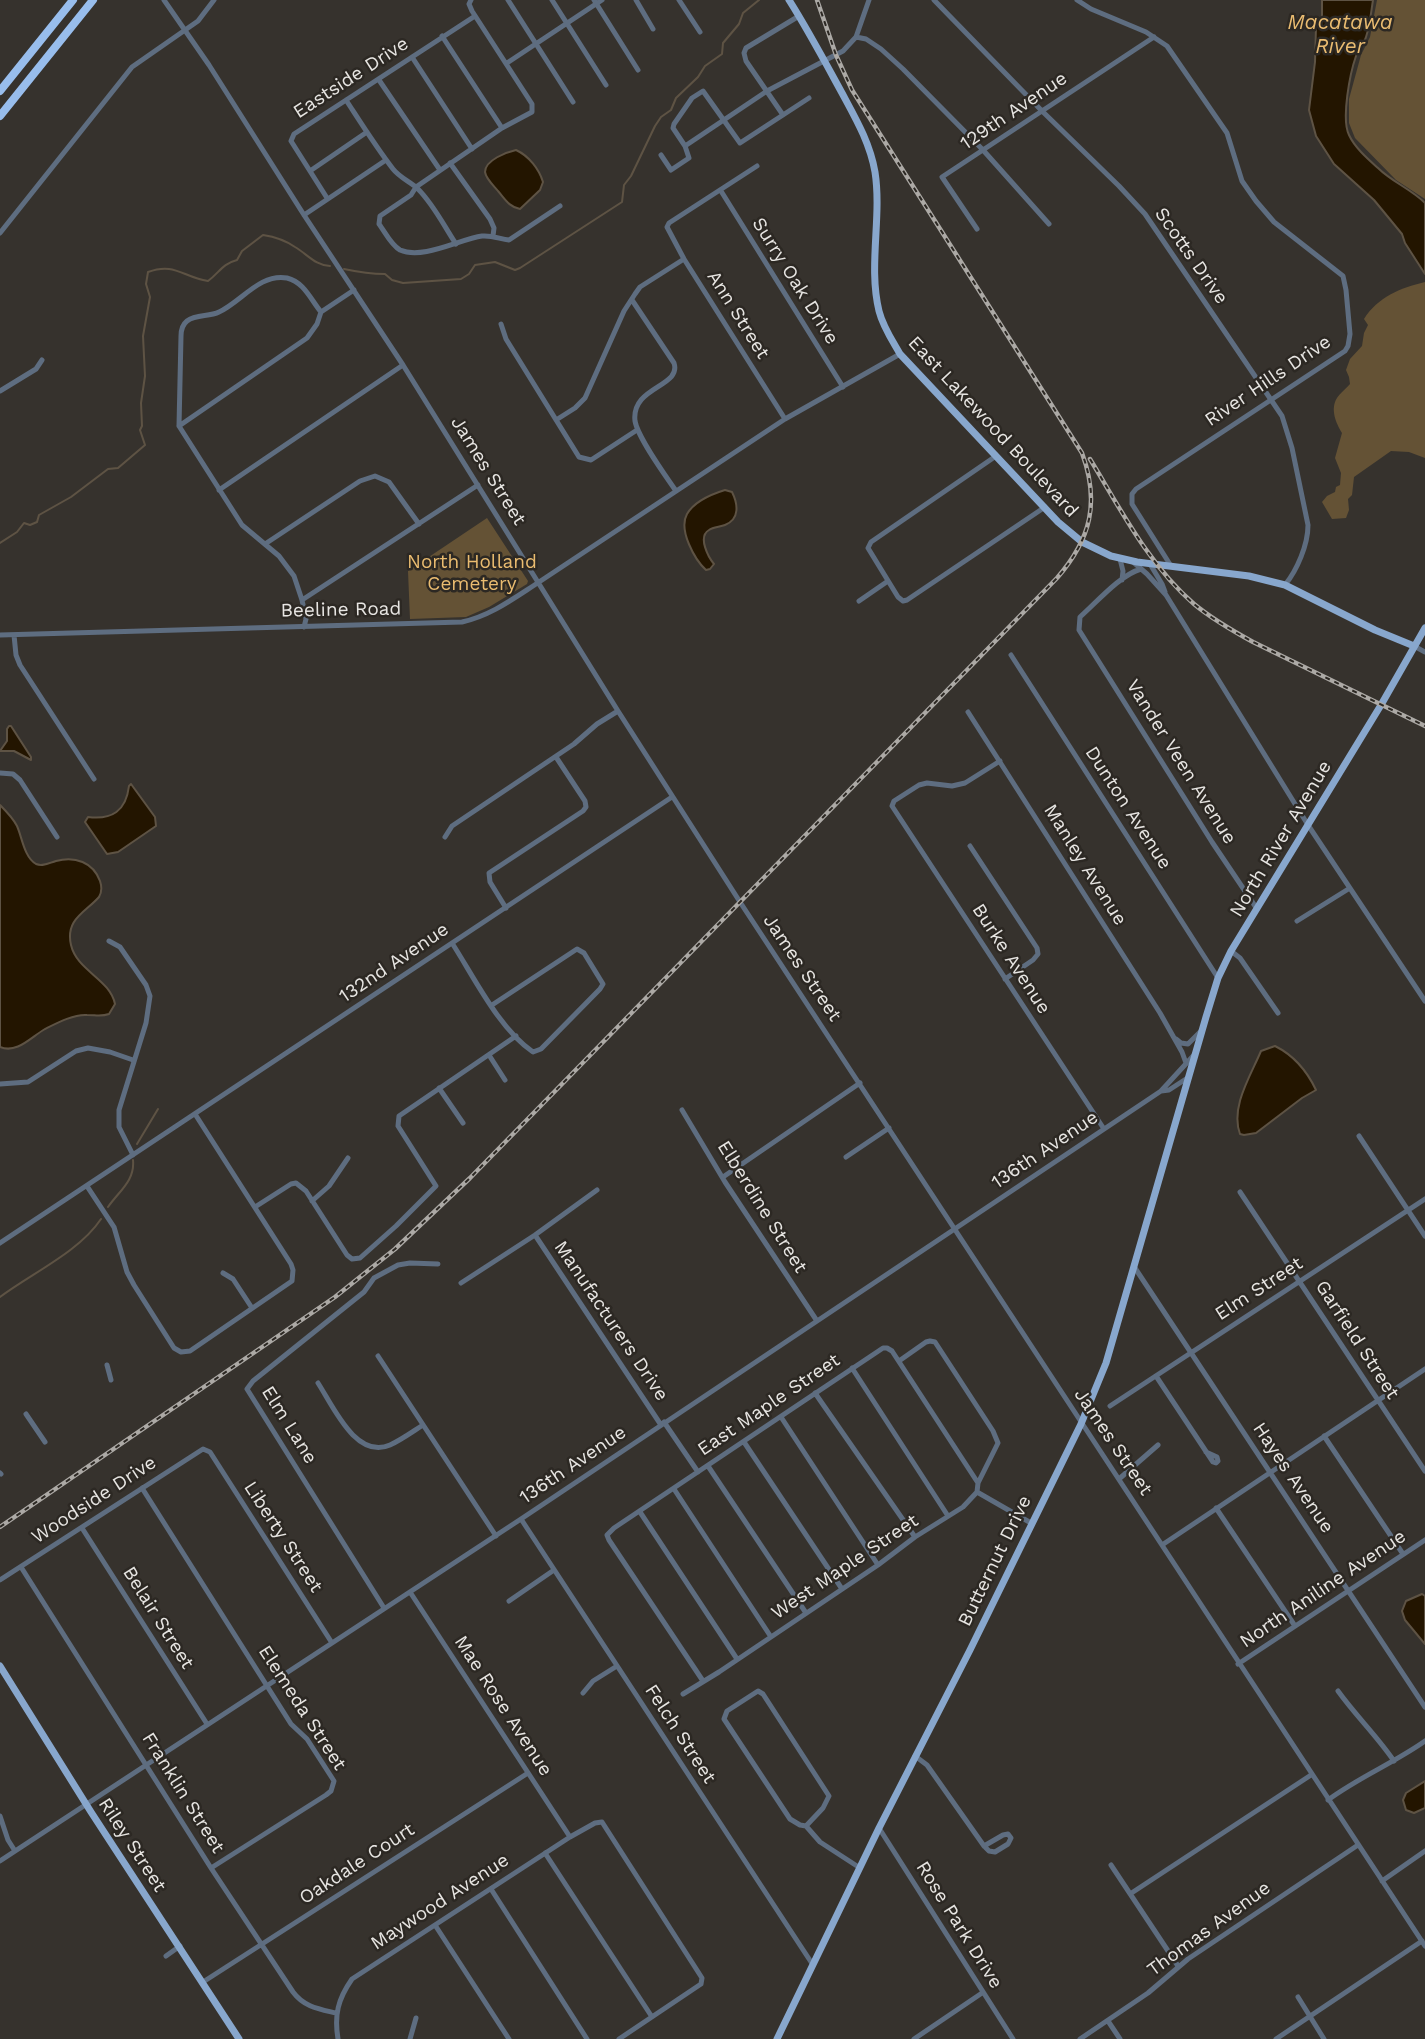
<!DOCTYPE html>
<style>
body{margin:0}
canvas{display:block;background:#36322d}
</style>
<canvas width="1425" height="2039"></canvas>
<script>
const ctx = document.querySelector('canvas').getContext('2d');
ctx.lineJoin = 'round';
function fillPath(path, color) { ctx.fillStyle = color; ctx.fill(path, 'evenodd'); }
function strokePath(path, color, width, dash) { ctx.strokeStyle = color; ctx.lineWidth = width; ctx.lineCap = dash ? 'butt' : 'round'; ctx.setLineDash(dash || []); ctx.stroke(path); }
function label(font, color, halo, rows, align = 'center') {
  ctx.font = font + ' "Work Sans",sans-serif'; ctx.lineWidth = 5; ctx.setLineDash([]); ctx.textBaseline = 'middle'; ctx.strokeStyle = halo; ctx.fillStyle = color; for (const [text, x, y, turn = 0] of rows) {
    ctx.save(); ctx.translate(x, y); ctx.rotate((+turn || 0) * Math.PI / 180); ctx.textAlign = isNaN(turn) ? turn : align; if (halo) ctx.strokeText(text, 0, 0); ctx.fillText(text, 0, 0); ctx.restore();
  }
}
const green = new Path2D(`
 M 1377,0 L 1425,0 L 1425,199 L 1396,180 L 1355,138 L 1349,123 L 1349,99 L 1361,55 L 1370,37 Z
 M 1425,282 L 1425,458 L 1409,452 L 1391,451 L 1354,477 L 1352,495 L 1348,499 L 1349,510 L 1346,518 L 1332,519 L 1322,502 L 1327,496 L 1335,492 L 1336,487 L 1340,485 L 1341,473 L 1335,458 L 1342,433 C 1336,423 1330,409 1337,398 C 1340,393 1346,389 1350,384 L 1349,377 L 1346,370 L 1350,359 L 1362,346 L 1364,333 L 1368,325 L 1364,319 C 1378,297 1400,288 1425,282 Z
 M 487,518 L 528,581 L 527,584 L 489,607 L 466,617 L 410,619 L 408,571 Z`);
const water = new Path2D(`
 M 1322,0 L 1373,0 C 1371,12 1370,25 1366,37 C 1364,44 1358,49 1356,56 C 1350,73 1341,119 1349,135 C 1355,148 1368,159 1378,168 C 1392,182 1411,189 1425,203 L 1425,274 L 1405,243 L 1402,234 L 1374,200 L 1334,164 L 1316,136 L 1309,110 L 1315,62 L 1316,27 L 1322,20 Z
 M 516,150 C 529,156 539,169 543,182 L 540,190 L 520,209 C 509,207 505,199 498,191 C 494,186 486,179 485,172 C 485,160 507,152 516,150 Z
 M 725,490 L 732,492 C 738,504 740,519 725,525 C 720,527 713,527 709,530 C 697,537 709,558 714,564 L 710,569 L 706,570 C 695,560 678,530 687,514 C 694,502 712,494 725,490 Z
 M 9,726 L 11,726 L 31,757 L 31,760 L 14,751 L 0,751 L 7,741 L 7,729 Z
 M 131,784 L 155,817 L 156,826 L 118,852 L 107,854 L 85,822 L 88,817 C 112,820 126,811 129,786 Z
 M 0,805 C 6,811 13,818 17,826 C 22,837 24,857 36,864 C 43,867 49,863 56,861 C 75,856 93,862 100,881 C 102,887 102,892 99,897 C 86,912 65,919 71,945 C 77,971 110,979 115,1004 L 109,1014 C 101,1017 96,1015 87,1015 C 74,1014 57,1023 45,1029 C 31,1037 17,1054 0,1047 Z
 M 1275,1046 C 1293,1055 1307,1071 1316,1090 L 1302,1098 L 1256,1133 L 1244,1135 L 1240,1134 C 1230,1107 1251,1075 1261,1051 Z
 M 1422,1594 L 1425,1596 L 1425,1644 L 1405,1620 L 1402,1611 L 1406,1601 Z
 M 1425,1781 L 1425,1808 L 1414,1813 L 1406,1810 L 1403,1800 L 1406,1793 Z`);
const stream = new Path2D(`
 M 344,269 C 358,272 371,274 385,274 L 392,280 L 403,283 L 461,279 L 469,274 L 475,265 L 495,262 L 515,270 L 520,268 L 622,202 L 624,185 L 631,176 L 655,126 L 661,117 L 671,110 L 676,98 L 698,77 L 705,66 L 722,54 L 723,43 L 739,24 L 743,13 L 759,0
 M 0,543 L 17,532 L 24,523 L 30,525 L 37,522 L 39,515 L 71,497 L 108,469 L 118,468 L 145,445 L 140,430 L 142,426 L 141,403 L 145,376 L 143,336 L 150,297 L 146,284 L 148,272 C 175,262 182,277 208,281 C 220,272 222,264 237,260 L 242,251 L 263,235 C 276,237 285,240 295,247 C 307,254 316,266 330,266
 M 137,1144 L 158,1109
 M 108,1207 C 119,1191 135,1181 133,1160
 M 0,1297 C 32,1273 79,1252 101,1219`);
const minor = new Path2D(`
 M 164,0 L 209,65 L 304,215 L 403,365 L 618,711 L 740,902 L 1425,1946
 M 471,0 L 469,4 L 472,11 L 532,104 L 532,112 L 502,128 L 416,187 L 411,195 L 380,216 L 379,224 C 385,232 391,245 400,250 C 423,260 460,239 482,236 C 492,235 500,239 509,240 L 560,206
 M 508,0 L 573,102
 M 552,0 L 606,85
 M 594,0 L 638,70
 M 636,0 L 653,29
 M 679,0 L 700,32
 M 934,0 L 1042,111 L 1119,186 L 1145,214 L 1282,416 L 1292,448 L 1308,525 C 1308,545 1297,570 1285,585
 M 1077,0 L 1091,9 L 1146,32 L 1167,46 L 1227,133 L 1242,181 L 1256,201 L 1274,222 L 1343,276 L 1346,290 L 1350,334 L 1348,346 L 1345,351 L 1136,489 L 1132,494 L 1132,504 L 1171,566
 M 442,36 L 502,128
 M 856,37 L 866,39 L 881,49 L 903,69 L 983,150 L 1049,224
 M 412,57 L 472,149
 M 507,63 L 602,0
 M 379,80 L 440,170
 M 346,100 C 361,123 376,147 393,169 C 400,178 411,182 418,189 C 434,205 444,226 456,244
 M 783,115 L 746,61 L 744,53 L 746,48 L 799,16
 M 685,146 L 767,91 L 843,51 L 856,37 L 869,0
 M 661,155 L 671,170 L 689,158 L 685,146 L 673,128 L 674,124 L 692,98 L 703,91 L 740,143 L 809,98
 M 450,163 L 490,219 L 494,228 L 493,236
 M 757,166 L 669,223 L 667,227 L 684,259 L 785,419
 M 310,171 L 367,132
 M 721,191 L 843,387
 M 327,198 L 291,141 L 294,134 L 475,16
 M 304,215 L 386,160
 M 977,229 L 942,177 L 1154,37
 M 0,233 L 132,67 L 198,21 L 214,0
 M 632,300 L 674,363 C 682,387 631,386 635,421 C 638,438 665,475 676,491
 M 321,312 L 354,290
 M 501,324 L 506,339 L 579,457 L 591,460 L 637,430
 M 0,391 L 36,369 L 42,360
 M 556,420 L 575,408 L 585,398 L 624,311 L 635,294 L 640,287 L 684,259
 M 179,426 L 307,338 L 317,324 L 321,312
 M 996,456 L 871,542 L 868,548 L 898,597 L 903,601 L 907,600 L 1045,507
 M 219,490 L 403,365
 M 265,544 L 360,481 L 375,476 L 389,482 L 419,524
 M 1120,559 L 1123,571 L 1122,580
 M 1132,561 L 1147,574 L 1166,595 L 1308,825 L 1425,1001
 M 1150,564 L 1162,584 L 1165,592
 M 1141,569 C 1120,575 1097,602 1080,617 L 1079,630 L 1212,842 L 1257,909
 M 302,600 L 478,485
 M 859,601 L 888,581
 M 304,627 L 306,619 L 302,600 L 294,576 L 279,556 L 242,525 L 179,426 L 181,336 C 181,330 182,325 187,321 C 196,314 209,317 219,312 C 241,302 260,273 287,278 C 304,282 311,300 321,312
 M 0,635 C 154,630 308,627 462,622 C 489,616 510,601 533,586 L 785,419 L 900,354
 M 14,635 L 16,655 L 20,665 L 94,779
 M 1414,646 L 1425,652
 M 1011,655 L 1218,978
 M 968,712 L 1160,1013 L 1182,1052 L 1186,1063
 M 1000,761 L 965,783 L 952,786 L 927,783 L 919,785 L 894,801 L 892,806 L 1104,1129
 M 0,773 L 13,774 L 20,780 L 57,837
 M 445,837 L 452,826 L 574,744 L 597,724 L 618,711
 M 970,846 L 1037,948 L 1038,954 L 1033,960 L 1005,979
 M 506,908 L 490,882 L 489,873 L 583,811 L 586,807 L 585,801 L 556,757
 M 1297,921 L 1350,888
 M 109,941 L 120,947 L 146,985 L 150,996 L 146,1023 L 119,1110 L 119,1127 L 133,1155
 M 452,943 C 474,977 499,1029 533,1052 L 541,1049 L 600,989 L 603,984 L 584,953 L 577,949 L 492,1005
 M 1231,951 L 1240,958 L 1278,1013
 M 1176,1039 L 1181,1043 L 1188,1044 L 1201,1031
 M 489,1055 L 505,1080
 M 0,1084 L 28,1082 L 76,1051 L 88,1048 L 110,1052 L 133,1060
 M 439,1088 L 463,1123
 M 1161,1091 L 1169,1090 L 1189,1077
 M 682,1110 L 725,1182 L 817,1321
 M 1359,1136 L 1425,1236
 M 846,1157 L 889,1128
 M 723,1177 L 860,1083
 M 87,1186 L 114,1227 L 127,1272 L 134,1285 L 174,1348 L 181,1352 L 190,1351 L 292,1281 L 293,1270 L 291,1264 L 195,1114
 M 1240,1192 L 1425,1471
 M 312,1201 L 329,1186 L 348,1158
 M 255,1207 L 291,1184 L 296,1183 L 306,1191 L 347,1255 L 352,1259 L 360,1258 L 396,1226 L 436,1186 L 398,1126 L 399,1116 L 516,1036
 M 535,1235 L 661,1425
 M 0,1243 L 672,797
 M 1135,1268 L 1425,1707
 M 223,1273 L 233,1279 L 252,1308
 M 461,1283 L 535,1235 L 597,1190
 M 378,1356 L 496,1536
 M 107,1365 L 111,1380
 M 852,1368 L 948,1516
 M 1156,1376 L 1213,1462 L 1216,1463 L 1218,1461 L 1217,1457 L 1206,1452
 M 318,1383 C 333,1406 356,1460 390,1445 C 401,1440 412,1432 423,1425
 M 815,1393 L 915,1537
 M 1110,1406 L 1425,1199
 M 26,1414 L 45,1442
 M 781,1417 L 878,1565
 M 664,1422 L 698,1472
 M 1324,1436 L 1403,1554
 M 744,1442 L 842,1589
 M 708,1466 L 806,1613
 M 0,1473 L 1,1474
 M 1119,1479 L 1158,1445
 M 142,1488 L 291,1724 L 307,1739 L 334,1781 L 331,1791 L 326,1795 L 211,1868
 M 674,1489 L 771,1637
 M 977,1492 L 1031,1523
 M 1216,1508 L 1295,1626
 M 640,1512 L 737,1659
 M 521,1519 L 813,1965
 M 82,1528 L 207,1724
 M 1162,1545 L 1425,1369
 M 21,1567 L 211,1868 L 293,1992 C 304,2007 319,2009 336,2013
 M 0,1580 L 203,1449 L 210,1452 L 332,1643
 M 410,1592 L 570,1837
 M 509,1601 L 554,1570
 M 384,1608 L 247,1389 L 253,1381 L 364,1292 L 374,1278 L 398,1265 L 410,1263 L 438,1264
 M 1238,1664 L 1425,1540
 M 703,1681 L 609,1540 L 607,1535 L 614,1528 L 883,1348 L 887,1348 L 892,1351 L 978,1483
 M 758,1691 L 763,1694 L 829,1796 L 823,1808 L 806,1826 L 800,1825 L 790,1819 L 724,1719 L 727,1711 Z
 M 1338,1691 C 1356,1716 1377,1736 1394,1761
 M 583,1693 L 593,1681 L 617,1666
 M 683,1694 L 719,1672 L 878,1565 L 915,1537 L 963,1507 L 977,1492 L 978,1483 L 998,1443 L 993,1431 L 935,1342 L 930,1341 L 926,1342 L 899,1361
 M 915,1756 L 927,1765 L 984,1846
 M 1328,1800 C 1359,1777 1394,1763 1425,1741
 M 0,1816 L 8,1840 L 15,1851
 M 806,1826 L 820,1842 L 860,1868
 M 879,1828 L 1013,2039
 M 1008,1834 L 1011,1838 L 1008,1844 L 995,1852 L 989,1851 L 984,1846 L 1003,1835 Z
 M 545,1853 L 652,2017
 M 0,1861 L 521,1519 L 1161,1091 L 1194,1055
 M 1111,1865 L 1178,1966
 M 1382,1881 L 1425,1851
 M 491,1889 L 587,2039
 M 1130,1894 L 1311,1775
 M 435,1925 L 509,2039
 M 166,1956 L 180,1946
 M 203,1982 L 528,1773
 M 1298,1997 L 1324,2039
 M 1108,2021 L 1120,2039
 M 338,2039 C 334,2015 338,1999 352,1979 L 570,1837 L 595,1823 L 602,1822 L 702,1978 L 701,1984 L 619,2039
 M 410,2039 L 416,2018
 M 914,2039 L 982,1993
 M 1080,2039 L 1148,1993 L 1188,1959 L 1358,1845
 M 1276,2039 L 1422,1941`);
const major = new Path2D(`
 M 789,0 C 808,30 825,62 842,93 C 856,119 870,143 875,172 C 882,217 868,266 879,311 C 883,327 892,340 900,354 L 1058,522 L 1082,542 L 1111,556 L 1137,562 L 1249,576 L 1285,585 L 1375,630 L 1414,646
 M 0,1666 L 91,1812 L 239,2039
 M 777,2039 L 879,1828 L 970,1650 L 1081,1424 L 1106,1363 L 1206,1017 L 1218,978 L 1231,951 L 1381,705 L 1425,628`);
const highway = new Path2D(`
 M 0,91 L 73,0
 M 0,116 L 93,0`);
const rail = new Path2D(`
 M 1090,459 C 1121,510 1149,565 1194,604 C 1212,619 1233,631 1253,642 L 1425,726
 M 0,1527 L 335,1297 L 395,1249 L 470,1178 L 1057,578 C 1091,539 1100,502 1082,453 L 852,90 L 836,55 L 817,0`);
const streetNames = [
 ["Eastside Drive",351,78,-33],
 ["129th Avenue",1014,111,-34],
 ["Scotts Drive",1191,256,55],
 ["Surry Oak Drive",795,281,58],
 ["Ann Street",738,315,58],
 ["River Hills Drive",1268,381,-34],
 ["East Lakewood Boulevard",993,427,47],
 ["James Street",488,471,58],
 ["Beeline Road",341,610,-1],
 ["Vander Veen Avenue",1181,762,58],
 ["Dunton Avenue",1128,808,57],
 ["North River Avenue",1281,839,-59],
 ["Manley Avenue",1085,865,58],
 ["Burke Avenue",1011,959,57],
 ["132nd Avenue",394,963,-34],
 ["James Street",802,968,56],
 ["136th Avenue",1045,1150,-34],
 ["Elberdine Street",762,1207,58],
 ["Elm Street",1259,1289,-33],
 ["Manufacturers Drive",611,1321,56],
 ["Garfield Street",1357,1340,57],
 ["East Maple Street",769,1405,-34],
 ["Elm Lane",289,1425,58],
 ["James Street",1113,1442,56],
 ["136th Avenue",573,1465,-34],
 ["Hayes Avenue",1293,1478,56],
 ["Woodside Drive",94,1500,-33],
 ["Liberty Street",283,1537,57],
 ["Butternut Drive",995,1561,-64],
 ["West Maple Street",845,1567,-34],
 ["North Aniline Avenue",1323,1589,-34],
 ["Belair Street",158,1618,58],
 ["Mae Rose Avenue",503,1706,57],
 ["Elemeda Street",302,1708,57],
 ["Felch Street",680,1734,57],
 ["Franklin Street",183,1793,58],
 ["Riley Street",132,1845,57],
 ["Oakdale Court",357,1864,-33],
 ["Maywood Avenue",440,1902,-33],
 ["Rose Park Drive",959,1925,58],
 ["Thomas Avenue",1209,1929,-36]
];
const parkNames = [
 ["North Holland",472,562],
 ["Cemetery",472,584]
];
const waterNames = [
 ["Macatawa",1340,23],
 ["River",1340,47]
];
fillPath(green, '#645235');
fillPath(water, '#231500');
strokePath(water, '#5e5344', 2);
strokePath(stream, '#5e5344', 2);
strokePath(minor, '#5e6d80', 5);
strokePath(major, '#88a7cd', 7);
strokePath(highway, '#98bdec', 8);
strokePath(rail, '#aca9a5', 4.5);
strokePath(rail, '#2c2823', 2, [5]);
label('19px', '#e7e5e2', '#2c2823', streetNames);
label('19px', '#eabc70', '#2c2823', parkNames);
label('italic 21px', '#eabc71', '#2c2823', waterNames);
</script>
